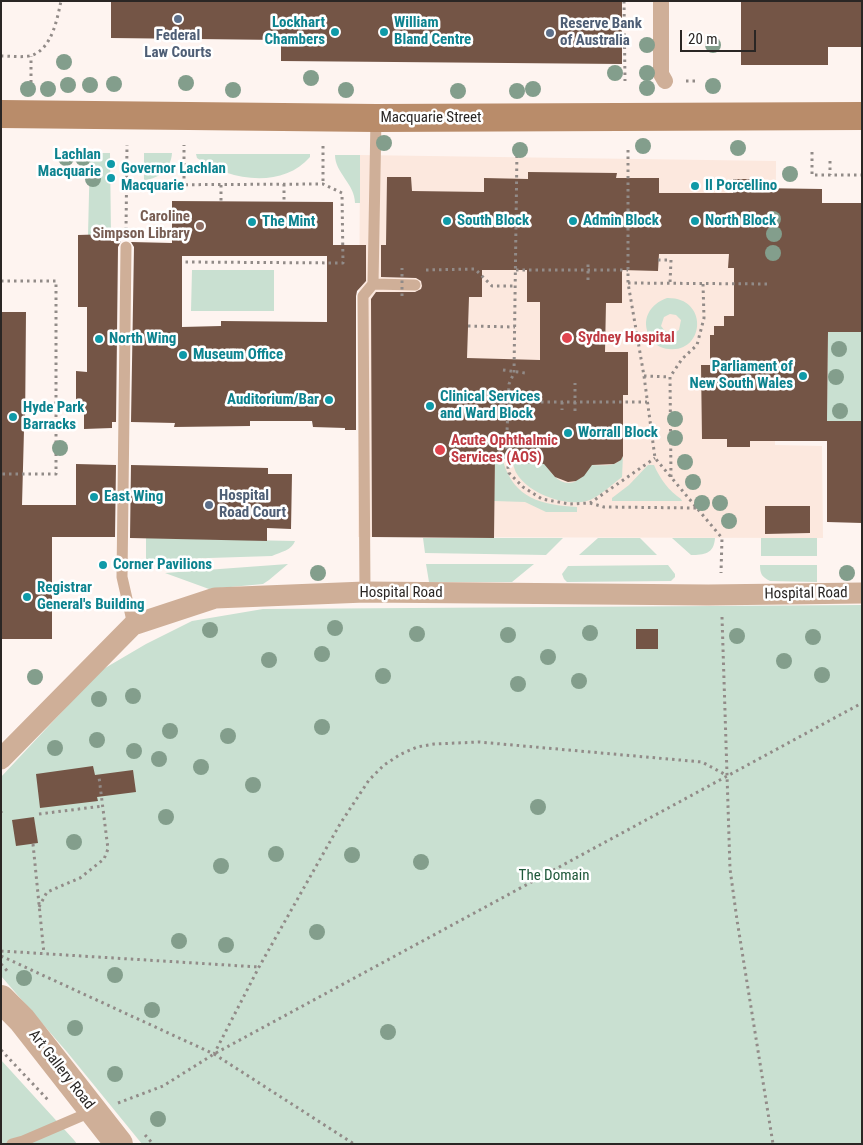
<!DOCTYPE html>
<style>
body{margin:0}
#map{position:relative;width:863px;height:1145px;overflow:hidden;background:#fef4f0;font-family:"Roboto Condensed",sans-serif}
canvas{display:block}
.frame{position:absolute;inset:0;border:2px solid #2a2624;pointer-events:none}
.scale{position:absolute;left:680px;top:30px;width:76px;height:22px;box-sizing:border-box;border:2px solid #2a2624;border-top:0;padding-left:6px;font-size:15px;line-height:18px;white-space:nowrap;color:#2a2624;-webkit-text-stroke:4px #fff;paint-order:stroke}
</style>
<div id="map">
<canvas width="863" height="1145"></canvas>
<div class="frame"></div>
<div class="scale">20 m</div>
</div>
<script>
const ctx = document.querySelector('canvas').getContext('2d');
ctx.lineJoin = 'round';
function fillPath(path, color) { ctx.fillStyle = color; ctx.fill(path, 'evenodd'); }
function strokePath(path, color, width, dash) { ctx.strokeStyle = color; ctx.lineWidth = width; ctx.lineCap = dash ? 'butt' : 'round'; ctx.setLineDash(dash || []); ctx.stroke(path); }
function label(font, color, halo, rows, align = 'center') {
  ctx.font = font + ' "Roboto Condensed",sans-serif'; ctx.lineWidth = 5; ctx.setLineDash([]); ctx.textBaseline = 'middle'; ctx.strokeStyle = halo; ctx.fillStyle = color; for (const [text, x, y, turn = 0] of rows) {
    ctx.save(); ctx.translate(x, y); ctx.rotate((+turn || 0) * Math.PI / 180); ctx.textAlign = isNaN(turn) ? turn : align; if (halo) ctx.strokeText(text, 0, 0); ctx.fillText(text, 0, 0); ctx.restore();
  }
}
const built = new Path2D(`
 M 360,155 L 776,161 L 775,445 L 822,446 L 823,538 L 358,537 Z`);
const green = new Path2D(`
 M 90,153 L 110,153 L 111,234 L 88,235 Z
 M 144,153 L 172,153 C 171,169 159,179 144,180 Z
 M 196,154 L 310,154 L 310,157 C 281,190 228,180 197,158 Z
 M 335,155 L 360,155 L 360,203 L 355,203 C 355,184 335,173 335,155 Z
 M 192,270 L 274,270 L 274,311 L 191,311 Z
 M 667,298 C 709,297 705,353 669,349 C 661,349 654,344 650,337 C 640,320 650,304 667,298 ZM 670,314 L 676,315 L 681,320 L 679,330 L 674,333 L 665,331 L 661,326 L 664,317 Z
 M 828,332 L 862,332 L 862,421 L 827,421 Z
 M 513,455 L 518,462 L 546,464 C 551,475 563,488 576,481 C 581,478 586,469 590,465 C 602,465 617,468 623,456 L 622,477 C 614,483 600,496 590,500 C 568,508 529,494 517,474 C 513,468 513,461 513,455 Z
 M 495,461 L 503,461 C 514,499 542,505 577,507 L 577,512 L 546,512 L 525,502 L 494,501 Z
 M 648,465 L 654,465 C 660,479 669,491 681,499 L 682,501 L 612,501 L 612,498 L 629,485 Z
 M 146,538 L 295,541 C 292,550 281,552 272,556 L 146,560 Z
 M 423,538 L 563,538 L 546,555 L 425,553 Z
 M 598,538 L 640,538 L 657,555 L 579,555 Z
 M 672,538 L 715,538 C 714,554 704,555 691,555 Z
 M 761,538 L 817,538 L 817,556 L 761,556 Z
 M 288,564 L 269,580 L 263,584 L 209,589 L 165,573 Z
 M 426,564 L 534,564 L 512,582 L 429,582 Z
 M 668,565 L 675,574 L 675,577 L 671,581 L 567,582 L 564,579 L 562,574 L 568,566 Z
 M 760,565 L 817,565 L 817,582 L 770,581 C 762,577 760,574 760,565 Z
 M 862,605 L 862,1144 L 142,1144 L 67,1052 L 1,976 L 1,777 L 100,671 L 146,644 L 192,621 L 263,609 Z
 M 1,1060 L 74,1140 L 77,1144 L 1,1144 Z`);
const building = new Path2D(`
 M 111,1 L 622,1 L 622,64 L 281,61 L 281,40 L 111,38 Z
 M 741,1 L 862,1 L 862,47 L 828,47 L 828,65 L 741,65 Z
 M 528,172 L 617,173 L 616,178 L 659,178 L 659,193 L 733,193 L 733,179 L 756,179 L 756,188 L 822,189 L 822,203 L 862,203 L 862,332 L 828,332 L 827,421 L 862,421 L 862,523 L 827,522 L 827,441 L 750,441 L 750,447 L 727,447 L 727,439 L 702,439 L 701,365 L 710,365 L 710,335 L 714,335 L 714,326 L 724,326 L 724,316 L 734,316 L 734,268 L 728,268 L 729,254 L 659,254 L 658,271 L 622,270 L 622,303 L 606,303 L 605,352 L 628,352 L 628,395 L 623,395 L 623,456 L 621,460 L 614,464 L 592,465 L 584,476 L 576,481 L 568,482 L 555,477 L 544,464 L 523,463 L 495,457 L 494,538 L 372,537 L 371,299 L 376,292 L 415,292 L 421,289 L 422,286 L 421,281 L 416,278 L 381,277 L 381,245 L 386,245 L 387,177 L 411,177 L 412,191 L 484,192 L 484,178 L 528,179 ZM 482,270 L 527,270 L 527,302 L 540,302 L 540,360 L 467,358 L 469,297 L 482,297 Z
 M 172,201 L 333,202 L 333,245 L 366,245 L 366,281 L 357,291 L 356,296 L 356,430 L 345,430 L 345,428 L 313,427 L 312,421 L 250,421 L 250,426 L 174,427 L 175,423 L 131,422 L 134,247 L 131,242 L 172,243 ZM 182,256 L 327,256 L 327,322 L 221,321 L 221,326 L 182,327 Z
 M 111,234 L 111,241 L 121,241 L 118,247 L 116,422 L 112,422 L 112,428 L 84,429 L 84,404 L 76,404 L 76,371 L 87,372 L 87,307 L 78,307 L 78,235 Z
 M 1,312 L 26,312 L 25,430 L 24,430 L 22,505 L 76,505 L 76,464 L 116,465 L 115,537 L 52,537 L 52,639 L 1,639 Z
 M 131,465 L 268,468 L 268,474 L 292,474 L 291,529 L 267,528 L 267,541 L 130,538 Z
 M 765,506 L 810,506 L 810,533 L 765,534 Z
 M 636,629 L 658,629 L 658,649 L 636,649 Z
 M 93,766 L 95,775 L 133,770 L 136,792 L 97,797 L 98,801 L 40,808 L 36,774 Z
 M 34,817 L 38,843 L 16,846 L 12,820 Z`);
const path = new Path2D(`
 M 624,1 L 625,81
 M 1,56 C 10,56 24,58 33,55 C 52,47 57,20 61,1
 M 686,81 L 698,81
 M 29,87 L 31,87 L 31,56
 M 323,146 L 323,184
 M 517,149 L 514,373 L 509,384 L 506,456 L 509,473 L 523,487 L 542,499 L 569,504 L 590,503 L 655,458
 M 628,150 L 628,283 L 644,376 L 655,458 L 722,538 L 721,573
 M 812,152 L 812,175 L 862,175
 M 830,161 L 830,175
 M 284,184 L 284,202
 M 127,185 L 323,184 L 342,193 L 343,263 L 182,262
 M 184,185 L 184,145
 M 221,185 L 221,202
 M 126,230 L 127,145
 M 658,260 L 671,260 L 670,283
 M 426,270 L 475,269 L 492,286 L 516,286
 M 516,270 L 628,270
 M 1,281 L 56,281 L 56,474 L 1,474
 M 628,283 L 770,284
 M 468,326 L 515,327
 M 644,376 L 670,377
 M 489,402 L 647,402
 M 562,402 L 562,410
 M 671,477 L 670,377 L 682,359 L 697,345 L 704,318 L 703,284
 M 590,503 L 604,507 L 696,508
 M 722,617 L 730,869 L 737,920 L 773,1144
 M 1,812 L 2,811
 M 39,814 L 103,806
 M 33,844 L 44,954
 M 39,907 L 47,892 L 80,878 L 104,859 L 108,849 L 99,777
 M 1,951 L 259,967
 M 1,956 L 214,1054 L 259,967 L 340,824 L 369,780 L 384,765 L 401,754 L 417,747 L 434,744 L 479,742 L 702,762 L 726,775
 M 1,964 L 9,973
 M 1,1050 L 49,1101
 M 214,1054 L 354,1144
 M 118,1103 L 163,1086 L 214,1054 L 862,703
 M 145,1135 L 153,1144`);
const service = new Path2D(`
 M 126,247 L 122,577 L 133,625
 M 373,284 L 415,285
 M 365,592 L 363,296 L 373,284 L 376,118
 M 12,1144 L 23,1141 L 93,1111`);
const pedestrian = new Path2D(`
 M 661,1 L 661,74 L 665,81`);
const minor = new Path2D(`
 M 1,759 L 133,625 L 215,598 L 365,592 L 708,595 L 862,593`);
const tertiary = new Path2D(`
 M 1,999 L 22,1020 L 119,1144`);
const secondary = new Path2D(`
 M 1,114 L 376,118 L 862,116`);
const pathBridge = new Path2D(`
 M 508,225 L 523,225
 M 622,226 L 634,225
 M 588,280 L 588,264
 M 402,296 L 402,268
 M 503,370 L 525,373
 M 575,411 L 575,383`);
const trees = [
 [647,45],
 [713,45],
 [64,62],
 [615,73],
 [647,73],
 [311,78],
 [186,83],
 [114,84],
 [68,85],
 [90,85],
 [713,86],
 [647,88],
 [28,89],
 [48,89],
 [533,89],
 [233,90],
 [346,90],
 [458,91],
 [517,91],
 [384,143],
 [643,146],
 [738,148],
 [520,150],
 [66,158],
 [83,158],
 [790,174],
 [93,179],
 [773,219],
 [774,234],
 [773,253],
 [839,349],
 [836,377],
 [840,411],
 [675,419],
 [675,438],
 [60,448],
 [685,462],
 [693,482],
 [702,503],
 [720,503],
 [729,521],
 [318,573],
 [847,573],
 [335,628],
 [210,630],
 [590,633],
 [417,634],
 [508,635],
 [737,636],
 [813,637],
 [322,654],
 [548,657],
 [269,660],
 [784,661],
 [822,675],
 [383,676],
 [35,677],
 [579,681],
 [518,684],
 [133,696],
 [99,699],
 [322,727],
 [170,731],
 [228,736],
 [97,740],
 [55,748],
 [134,751],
 [159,759],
 [201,767],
 [253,785],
 [538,807],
 [166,817],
 [74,842],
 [276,854],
 [352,855],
 [421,862],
 [221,866],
 [317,932],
 [179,941],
 [226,945],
 [115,975],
 [24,978],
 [152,1010],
 [75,1028],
 [388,1032],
 [115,1074],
 [158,1119]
];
const markers = [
 [178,19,5,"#5c6f8a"],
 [335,32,5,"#0f9aa8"],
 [384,32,5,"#0f9aa8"],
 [550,33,5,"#5c6f8a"],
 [111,164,5,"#0f9aa8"],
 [111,178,5,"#0f9aa8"],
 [695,186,5,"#0f9aa8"],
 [447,221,5,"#0f9aa8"],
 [573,221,5,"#0f9aa8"],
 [695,221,5,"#0f9aa8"],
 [252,222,5,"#0f9aa8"],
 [200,226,5,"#8d6e63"],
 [567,338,6,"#e0444e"],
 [99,339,5,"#0f9aa8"],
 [183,355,5,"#0f9aa8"],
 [803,376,5,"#0f9aa8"],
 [329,400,5,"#0f9aa8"],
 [430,406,5,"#0f9aa8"],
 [13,417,5,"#0f9aa8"],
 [568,433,5,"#0f9aa8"],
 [440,450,6,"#e0444e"],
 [94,497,5,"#0f9aa8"],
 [209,505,5,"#5c6f8a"],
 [103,565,5,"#0f9aa8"],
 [27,597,5,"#0f9aa8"]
];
const cultureNames = [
 ["Lockhart",325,23,"right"],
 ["Chambers",325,40,"right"],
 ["William",394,23],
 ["Bland Centre",394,40],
 ["Lachlan",101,155,"right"],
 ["Macquarie",101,172,"right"],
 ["Governor Lachlan",121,169],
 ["Macquarie",121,186],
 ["Il Porcellino",705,186],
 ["South Block",457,221],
 ["Admin Block",583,221],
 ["North Block",705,221],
 ["The Mint",262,222],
 ["North Wing",109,339],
 ["Museum Office",193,355],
 ["Parliament of",793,367,"right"],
 ["New South Wales",793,384,"right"],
 ["Clinical Services",440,397],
 ["and Ward Block",440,414],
 ["Auditorium/Bar",319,400,"right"],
 ["Hyde Park",23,408],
 ["Barracks",23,425],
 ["Worrall Block",578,433],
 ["East Wing",104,497],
 ["Corner Pavilions",113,565],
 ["Registrar",37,588],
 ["General's Building",37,605]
];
const serviceNames = [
 ["Reserve Bank",560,24],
 ["of Australia",560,41],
 ["Federal",178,36,"center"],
 ["Law Courts",178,53,"center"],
 ["Hospital",219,496],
 ["Road Court",219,513]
];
const streetNames = [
 ["Macquarie Street",431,118],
 ["Hospital Road",401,593],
 ["Hospital Road",806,594,-1],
 ["Art Gallery Road",61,1070,52]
];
const educationNames = [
 ["Caroline",190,217],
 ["Simpson Library",190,234]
];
const healthNames = [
 ["Sydney Hospital",578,338],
 ["Acute Ophthalmic",451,441],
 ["Services (AOS)",451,458]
];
const parkNames = [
 ["The Domain",554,876]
];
fillPath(built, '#fce8de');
fillPath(green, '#c9e0d1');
fillPath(building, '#745546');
strokePath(path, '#928b88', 3, [2.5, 4]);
strokePath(service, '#cfaf98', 11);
strokePath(pedestrian, '#cfaf98', 16);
strokePath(minor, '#cfaf98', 21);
strokePath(tertiary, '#cfaf98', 28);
strokePath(secondary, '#b98c6a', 28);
strokePath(pathBridge, '#928b88', 3, [2.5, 4]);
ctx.fillStyle = '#839e8c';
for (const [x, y] of trees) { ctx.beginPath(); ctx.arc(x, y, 8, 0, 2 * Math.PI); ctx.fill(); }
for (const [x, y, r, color] of markers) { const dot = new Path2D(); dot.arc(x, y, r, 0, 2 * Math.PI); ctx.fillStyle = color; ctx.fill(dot); strokePath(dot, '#fff', 2); }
label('bold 15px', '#0d838f', '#fff', cultureNames, 'left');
label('bold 15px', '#4e5e75', '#fff', serviceNames, 'left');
label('15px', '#2a2624', '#fff', streetNames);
label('bold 15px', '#785e54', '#fff', educationNames, 'right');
label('bold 15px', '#be3a42', '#fff', healthNames, 'left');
label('15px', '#1f583a', '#fff', parkNames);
</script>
